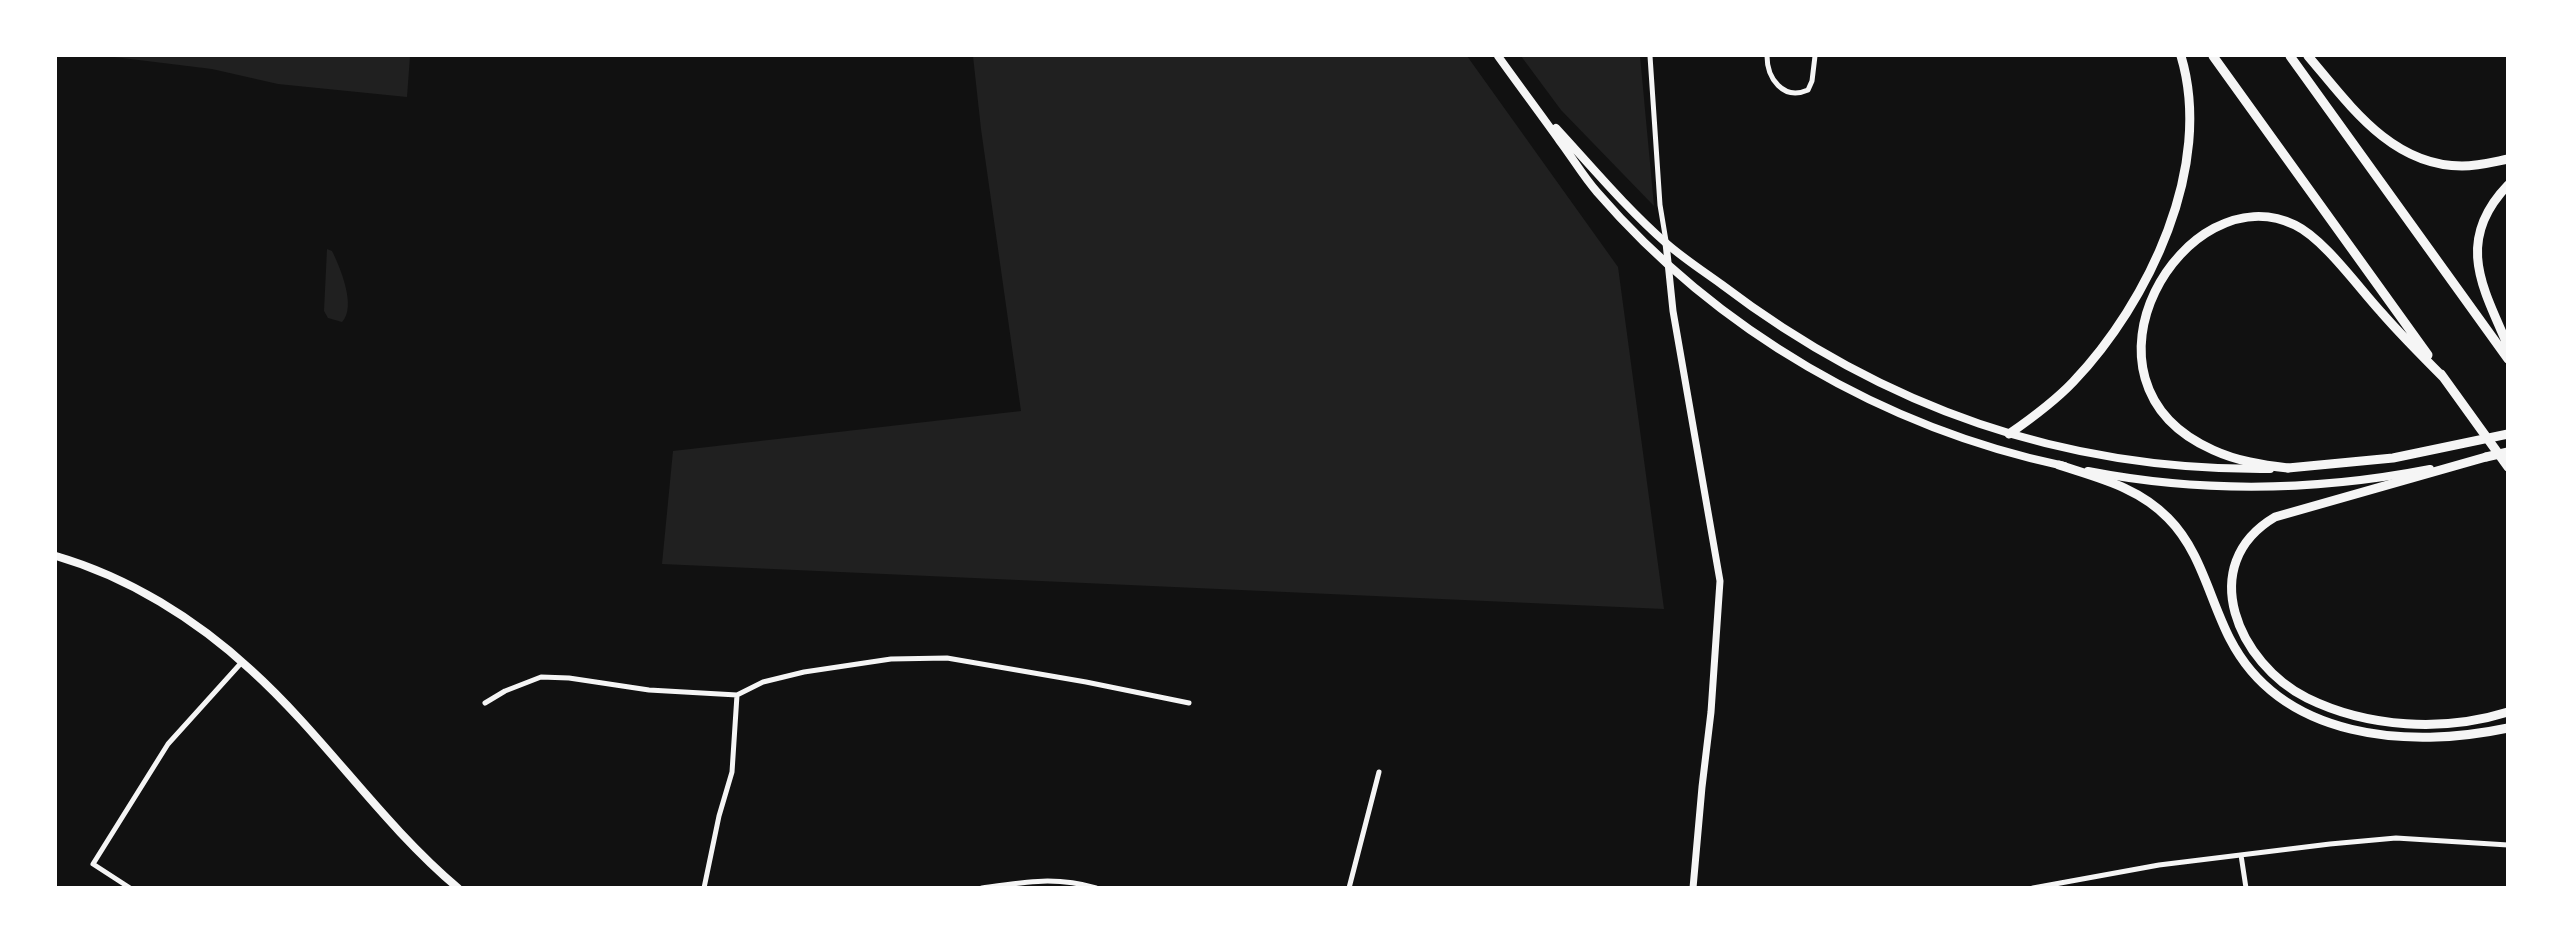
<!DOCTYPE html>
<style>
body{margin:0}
#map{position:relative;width:2563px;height:943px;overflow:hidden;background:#111;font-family:"IBM Plex Sans",sans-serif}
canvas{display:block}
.frame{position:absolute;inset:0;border:57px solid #fff;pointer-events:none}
</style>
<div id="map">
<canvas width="2563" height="943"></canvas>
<div class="frame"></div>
</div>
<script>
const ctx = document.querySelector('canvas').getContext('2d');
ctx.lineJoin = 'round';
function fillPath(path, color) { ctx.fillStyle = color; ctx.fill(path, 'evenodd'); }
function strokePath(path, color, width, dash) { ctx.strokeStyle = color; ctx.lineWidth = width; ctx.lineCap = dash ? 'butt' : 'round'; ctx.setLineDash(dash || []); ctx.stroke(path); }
const green = new Path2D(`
 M 106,56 L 410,56 L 407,97 L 278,84 L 212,69 Z
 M 973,56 L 1467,56 L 1618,267 L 1664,609 L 662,564 L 673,451 L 1021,411 L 981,129 Z
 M 1521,56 L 1640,56 L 1654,206 L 1561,110 Z
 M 327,249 L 332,251 C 340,267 357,307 342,322 L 328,318 L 324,311 Z`);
const minor = new Path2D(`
 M 1650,56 L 1660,205 L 1666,241
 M 1767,56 C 1767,78 1783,101 1808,90 L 1812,81 L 1815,56
 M 485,703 L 505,691 L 541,677 L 569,678 L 649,690 L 737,695 L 763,682 L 804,672 L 891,659 L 947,658 L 1086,682 L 1189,703
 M 2241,855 L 2246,888
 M 130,888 L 93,864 L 168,744 L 242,662
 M 704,888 L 719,816 L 732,772 L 737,695
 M 982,888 C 1023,882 1056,876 1096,888
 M 1349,888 L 1379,772
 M 2033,888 L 2159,865 L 2330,844 L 2396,838 L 2508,845`);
const tertiary = new Path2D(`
 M 1666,243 L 1673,311 L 1720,581 L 1711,712 L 1702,787 L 1693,888`);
const secondary = new Path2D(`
 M 56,556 C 128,577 196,619 251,670 C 325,737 381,823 458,888`);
const primary = new Path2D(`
 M 1498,56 C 1518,84 1539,112 1559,140 C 1572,157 1583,176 1597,192 C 1717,331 1884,428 2064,466
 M 1556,128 C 1592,167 1626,208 1666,243 C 1683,258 1703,271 1721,284 C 1884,408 2064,471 2270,469
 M 2088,471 C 2201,493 2317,491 2430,469`);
const trunk = new Path2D(`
 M 2486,457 L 2508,452
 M 2288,468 L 2393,458 L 2508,434`);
const motorway = new Path2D(`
 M 2213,56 L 2428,355
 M 2290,56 L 2508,359
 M 2308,56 C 2349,104 2391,166 2462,166 C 2478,166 2493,162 2508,159
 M 2508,185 C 2454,241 2483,288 2508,346
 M 2441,374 L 2508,467
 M 2009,434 C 2032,418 2054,402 2073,382 C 2149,302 2214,166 2181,56
 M 2486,457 L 2275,517 C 2194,565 2239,664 2307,698 C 2368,728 2444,732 2508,712
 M 2059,465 C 2098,478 2138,487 2168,518 C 2201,551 2209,598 2230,639 C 2282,740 2409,749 2508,728
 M 2288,468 C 2262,465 2237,461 2213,450 C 2058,381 2186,172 2295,225 C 2324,239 2358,287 2381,312 C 2401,335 2422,356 2444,378`);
fillPath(green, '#202020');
strokePath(minor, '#f5f5f5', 5);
strokePath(tertiary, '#f5f5f5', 7);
strokePath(secondary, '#f5f5f5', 8);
strokePath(primary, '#f5f5f5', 8);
strokePath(trunk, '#f5f5f5', 9);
strokePath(motorway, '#f5f5f5', 9);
</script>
